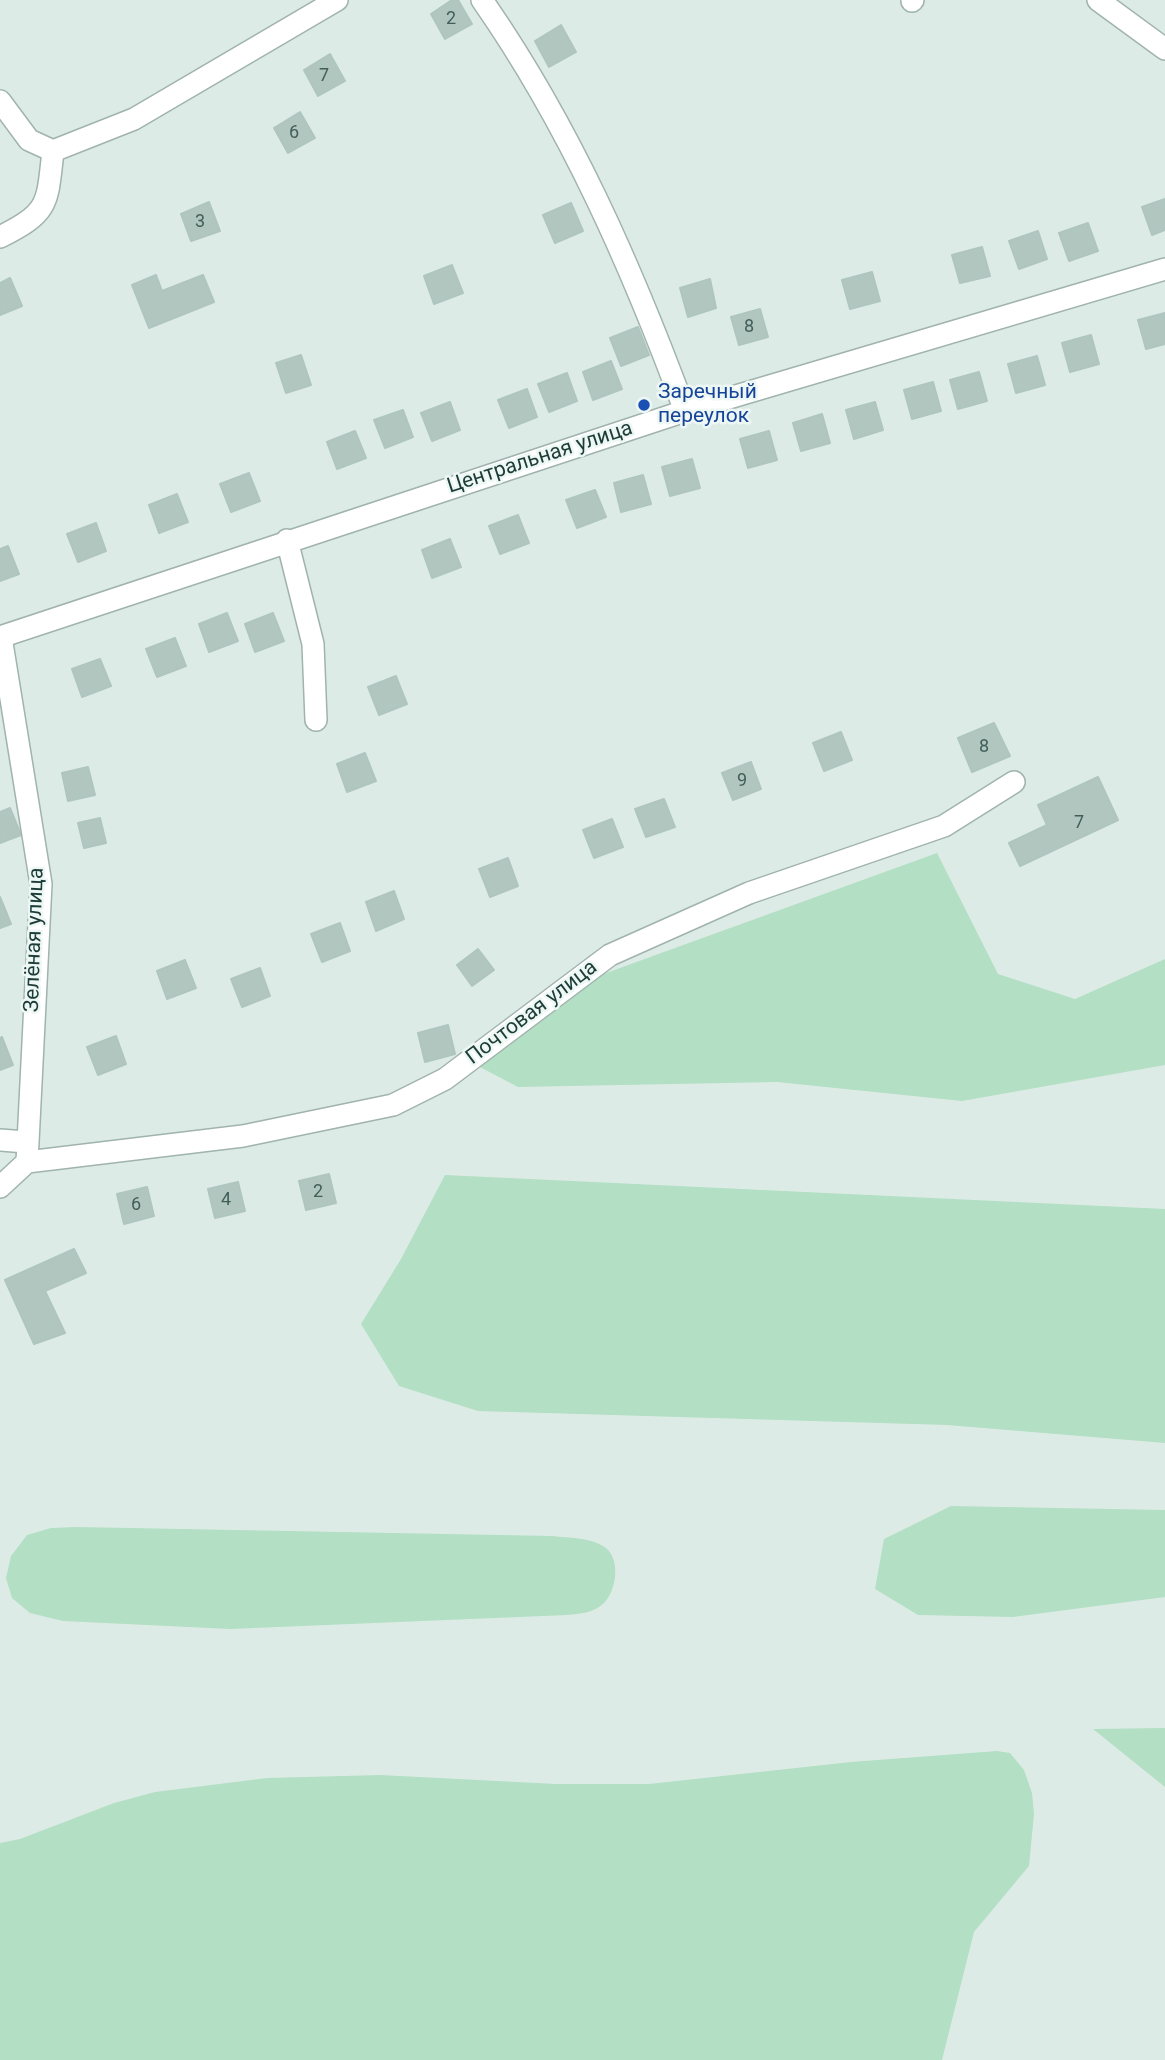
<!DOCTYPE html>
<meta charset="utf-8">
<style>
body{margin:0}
canvas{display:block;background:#ddebe6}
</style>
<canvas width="1165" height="2060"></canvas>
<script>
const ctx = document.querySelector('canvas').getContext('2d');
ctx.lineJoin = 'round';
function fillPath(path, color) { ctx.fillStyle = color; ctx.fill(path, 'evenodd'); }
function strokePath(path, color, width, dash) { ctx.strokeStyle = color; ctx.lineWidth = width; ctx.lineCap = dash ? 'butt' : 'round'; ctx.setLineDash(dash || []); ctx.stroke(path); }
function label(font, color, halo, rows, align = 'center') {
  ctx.font = font + ' Roboto,sans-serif'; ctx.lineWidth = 5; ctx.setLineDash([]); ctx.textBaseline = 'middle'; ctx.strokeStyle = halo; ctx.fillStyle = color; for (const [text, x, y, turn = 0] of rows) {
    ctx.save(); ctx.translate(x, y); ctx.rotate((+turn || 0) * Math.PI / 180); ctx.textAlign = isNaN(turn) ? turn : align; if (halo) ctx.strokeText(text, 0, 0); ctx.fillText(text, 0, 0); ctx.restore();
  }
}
const green = new Path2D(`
 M 937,853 L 998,974 L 1075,999 L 1165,959 L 1165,1065 L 962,1101 L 777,1082 L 518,1087 L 478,1066 L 573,985 Z
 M 445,1175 L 1165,1209 L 1165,1443 L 947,1425 L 478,1411 L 399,1386 L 361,1324 L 401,1259 Z
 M 951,1506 L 1165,1510 L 1165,1597 L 1013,1617 L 918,1615 L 875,1589 L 884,1539 Z
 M 77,1527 L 552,1536 C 569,1538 591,1537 606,1548 C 622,1561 616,1597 599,1607 C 590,1613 578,1614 567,1615 L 230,1629 L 63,1621 L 30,1613 L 12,1598 L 6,1578 L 11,1556 L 27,1535 L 51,1528 Z
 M 1165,1728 L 1165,1787 L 1093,1729 Z
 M 997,1751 L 1010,1753 L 1024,1770 L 1032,1793 L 1034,1814 L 1029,1866 L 974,1932 L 942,2060 L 0,2060 L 0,1843 L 20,1839 L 114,1803 L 155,1792 L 267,1778 L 380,1775 L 556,1784 L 649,1784 L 851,1762 Z`);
const building = new Path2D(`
 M 452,0 L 458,0 L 472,24 L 445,39 L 431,14 Z
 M 561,25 L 576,52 L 549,67 L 535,41 Z
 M 330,54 L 345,81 L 318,96 L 304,70 Z
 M 300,112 L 315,138 L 288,153 L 274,128 Z
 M 1165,199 L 1165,230 L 1152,235 L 1142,207 Z
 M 209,202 L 220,231 L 191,241 L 181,214 Z
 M 571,203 L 583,231 L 555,243 L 543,215 Z
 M 1088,223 L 1098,251 L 1069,261 L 1059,233 Z
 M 1038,231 L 1047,259 L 1019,269 L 1009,241 Z
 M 982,247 L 990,276 L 960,283 L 952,255 Z
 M 452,265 L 463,293 L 434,304 L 424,276 Z
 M 872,272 L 880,301 L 850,309 L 842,280 Z
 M 156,275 L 162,291 L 203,275 L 214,302 L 149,328 L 132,285 Z
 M 10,278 L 22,306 L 0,315 L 0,283 Z
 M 710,279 L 716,308 L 688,317 L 680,288 Z
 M 760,309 L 768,337 L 739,345 L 731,317 Z
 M 1165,313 L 1165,344 L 1146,349 L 1138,320 Z
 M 638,327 L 649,355 L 621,366 L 610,338 Z
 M 1091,335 L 1099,364 L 1070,372 L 1062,343 Z
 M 301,355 L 311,385 L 286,393 L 276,363 Z
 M 1037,356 L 1045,385 L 1016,393 L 1008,364 Z
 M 611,361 L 622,389 L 593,400 L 583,372 Z
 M 979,372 L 987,401 L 958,409 L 950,380 Z
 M 567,373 L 577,401 L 549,412 L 538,384 Z
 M 933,382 L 941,411 L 912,419 L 904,390 Z
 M 527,389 L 537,417 L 509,428 L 498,400 Z
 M 450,402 L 460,430 L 432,441 L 421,413 Z
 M 875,402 L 883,430 L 854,439 L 846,410 Z
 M 403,410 L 413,437 L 385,448 L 374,420 Z
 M 822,414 L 830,443 L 801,451 L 793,423 Z
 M 355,431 L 366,458 L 337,469 L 327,442 Z
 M 769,431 L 777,460 L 748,468 L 740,439 Z
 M 692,459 L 700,488 L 670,496 L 662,467 Z
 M 249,473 L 260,501 L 231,512 L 220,484 Z
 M 643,475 L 651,504 L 621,512 L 614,483 Z
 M 595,490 L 606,517 L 577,528 L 566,500 Z
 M 177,494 L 188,522 L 159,533 L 149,505 Z
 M 518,515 L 529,543 L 500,554 L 489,526 Z
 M 96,523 L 106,551 L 78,562 L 67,534 Z
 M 450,539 L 461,567 L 432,578 L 422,550 Z
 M 8,546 L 19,574 L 0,581 L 0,549 Z
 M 227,613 L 238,641 L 209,652 L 199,624 Z
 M 273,613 L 284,641 L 255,652 L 245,624 Z
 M 175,638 L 186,666 L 157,677 L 146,649 Z
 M 100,659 L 111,686 L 82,697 L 72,669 Z
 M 396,676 L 407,704 L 379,715 L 368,687 Z
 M 994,723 L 1010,756 L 972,772 L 958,738 Z
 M 841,732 L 852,760 L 824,771 L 813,743 Z
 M 365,753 L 376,781 L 347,792 L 337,764 Z
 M 751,762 L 761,789 L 733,800 L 722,773 Z
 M 88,767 L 95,795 L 68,801 L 62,773 Z
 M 1098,777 L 1118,820 L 1020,866 L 1009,843 L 1047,825 L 1038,805 Z
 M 664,799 L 675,827 L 646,837 L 635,809 Z
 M 10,808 L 21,835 L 0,843 L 0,812 Z
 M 100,818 L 106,843 L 84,848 L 78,823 Z
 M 612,819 L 623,847 L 594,858 L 583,830 Z
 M 508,858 L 518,886 L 490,897 L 479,869 Z
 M 394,891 L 404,919 L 376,931 L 366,902 Z
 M 0,897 L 11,924 L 0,928 Z
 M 340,923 L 350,951 L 322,962 L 311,934 Z
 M 478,949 L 494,970 L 472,986 L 457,965 Z
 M 185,960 L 196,988 L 167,999 L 157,971 Z
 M 260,968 L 270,996 L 242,1007 L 231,979 Z
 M 448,1025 L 455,1054 L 425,1062 L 418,1033 Z
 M 116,1036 L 126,1064 L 98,1075 L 87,1047 Z
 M 2,1037 L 13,1065 L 0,1070 L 0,1038 Z
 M 329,1174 L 336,1203 L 306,1210 L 299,1181 Z
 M 238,1182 L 245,1211 L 215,1218 L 208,1189 Z
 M 147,1187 L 154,1216 L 124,1224 L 117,1194 Z
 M 74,1249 L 86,1273 L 45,1291 L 65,1333 L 34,1344 L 5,1280 Z`);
const minor = new Path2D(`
 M 482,0 C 570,126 632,268 685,411
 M 1098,0 L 1165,49
 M 912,1 L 913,0
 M 0,101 L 29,140 L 53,151
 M 0,237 C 50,212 47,204 53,151 L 134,119 L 337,0
 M 287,540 L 313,644 L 316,720
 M 0,637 L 685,411 L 1165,269
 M 1,637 L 41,884 L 27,1162
 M 0,1140 L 26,1142
 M 27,1162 L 243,1136 L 393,1105 L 445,1079 L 610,955 L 749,893 L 944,826 L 1014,782
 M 0,1187 L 27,1162`);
const markers = [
 [644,405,7,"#1a4fb4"]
];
const numberNames = [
 ["2",451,19],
 ["7",324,76],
 ["6",294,133],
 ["3",200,222],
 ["8",749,327],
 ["8",984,747],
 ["9",742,781],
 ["7",1079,823],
 ["2",318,1192],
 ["4",226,1200],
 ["6",136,1205]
];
const transitNames = [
 ["Заречный",658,393],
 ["переулок",658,417]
];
const streetNames = [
 ["Центральная улица",540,458,-18],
 ["Зелёная улица",35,940,-88],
 ["Почтовая улица",532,1013,-37]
];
fillPath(green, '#b3dfc4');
fillPath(building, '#b2c6c0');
strokePath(building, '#afc5bf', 2);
strokePath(minor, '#a0b3ae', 24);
strokePath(minor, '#fff', 21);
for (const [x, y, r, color] of markers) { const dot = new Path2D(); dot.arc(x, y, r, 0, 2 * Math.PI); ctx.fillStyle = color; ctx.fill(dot); strokePath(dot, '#edf7f4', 2.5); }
label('18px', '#425e59', null, numberNames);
label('21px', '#164399', '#edf7f4', transitNames, 'left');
label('21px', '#1d3c37', '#edf7f4', streetNames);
</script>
